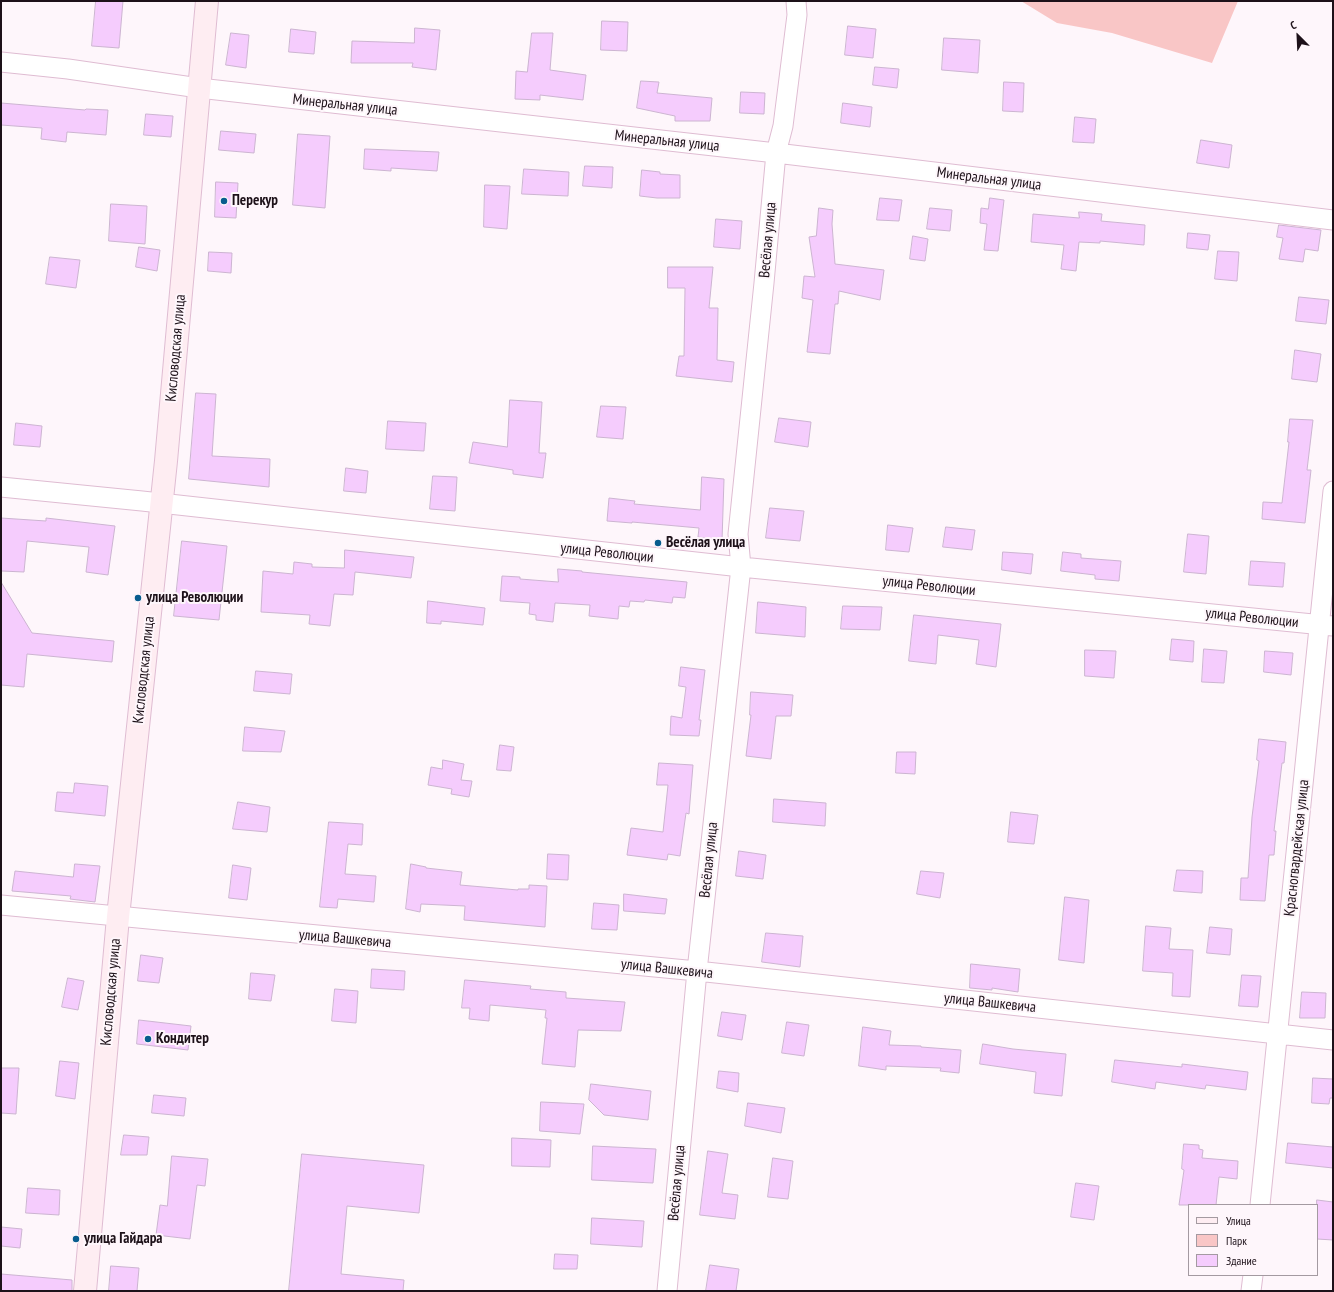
<!DOCTYPE html>
<meta charset="utf-8">
<style>
body{margin:0}
#map{position:relative;width:1334px;height:1292px;overflow:hidden;background:#fef6fb;font-family:"PT Sans Narrow",sans-serif}
canvas{display:block}
.frame{position:absolute;inset:0;border:2px solid #1d1119;pointer-events:none}
.legend{position:absolute;left:1188px;top:1204px;width:130px;height:72px;box-sizing:border-box;background:#fef6fb;border:1px solid #a49aa1;margin:0;padding:5px 7px;list-style:none;font-size:12px;color:#1d1119}
.legend li{display:flex;align-items:center;gap:8px;height:20px}
.legend b{width:20px;border:1px solid #a49aa1}
.north{position:absolute;left:1278px;top:16px;width:40px;height:40px;-webkit-text-stroke:3px #fef6fb;paint-order:stroke;rotate:336deg;font-size:11px;font-weight:700;line-height:16px;text-align:center;color:#1d1119}
.north::after{content:'';display:block;margin:auto;width:14px;height:18px;background:#1d1119;clip-path:polygon(50% 0,100% 100%,50% 72%,0 100%)}
</style>
<div id="map">
<canvas width="1334" height="1292"></canvas>
<div class="frame"></div>
<ul class="legend">
<li><b style="height:5px;background:#feedf2"></b>Улица</li>
<li><b style="height:11px;background:#f9c6c6"></b>Парк</li>
<li><b style="height:11px;background:#f5ccfd"></b>Здание</li>
</ul>
<div class="north">С</div>
</div>
<script>
const ctx = document.querySelector('canvas').getContext('2d');
ctx.lineJoin = 'round';
function fillPath(path, color) { ctx.fillStyle = color; ctx.fill(path, 'evenodd'); }
function strokePath(path, color, width, dash) { ctx.strokeStyle = color; ctx.lineWidth = width; ctx.lineCap = dash ? 'butt' : 'round'; ctx.setLineDash(dash || []); ctx.stroke(path); }
function label(font, color, halo, rows, align = 'center') {
  ctx.font = font + ' "PT Sans Narrow",sans-serif'; ctx.lineWidth = 4; ctx.setLineDash([]); ctx.textBaseline = 'middle'; ctx.strokeStyle = halo; ctx.fillStyle = color; for (const [text, x, y, turn = 0] of rows) {
    ctx.save(); ctx.translate(x, y); ctx.rotate((+turn || 0) * Math.PI / 180); ctx.textAlign = isNaN(turn) ? turn : align; if (halo) ctx.strokeText(text, 0, 0); ctx.fillText(text, 0, 0); ctx.restore();
  }
}
const green = new Path2D(`
 M 1021,1 L 1238,1 L 1212,63 L 1112,33 L 1057,23 Z`);
const building = new Path2D(`
 M 96,1 L 123,1 L 119,48 L 92,46 Z
 M 602,21 L 628,22 L 627,51 L 601,50 Z
 M 848,26 L 876,29 L 873,58 L 845,55 Z
 M 415,28 L 440,30 L 436,70 L 412,67 L 413,63 L 351,63 L 352,41 L 414,43 Z
 M 291,29 L 316,32 L 314,54 L 289,52 Z
 M 231,33 L 249,35 L 246,68 L 226,65 Z
 M 532,33 L 553,33 L 550,70 L 586,75 L 583,100 L 540,95 L 540,100 L 515,99 L 516,71 L 527,72 Z
 M 944,38 L 980,40 L 978,73 L 942,70 Z
 M 875,67 L 899,69 L 897,88 L 873,85 Z
 M 641,81 L 659,82 L 657,93 L 712,98 L 710,121 L 675,121 L 675,116 L 637,108 Z
 M 1004,82 L 1024,83 L 1023,112 L 1003,111 Z
 M 741,92 L 765,93 L 764,114 L 740,113 Z
 M 1,103 L 85,110 L 86,109 L 108,110 L 106,135 L 67,132 L 66,142 L 41,139 L 42,128 L 1,125 Z
 M 843,103 L 872,107 L 870,127 L 841,123 Z
 M 146,114 L 173,116 L 171,137 L 144,135 Z
 M 1075,117 L 1096,119 L 1094,143 L 1073,142 Z
 M 221,131 L 256,134 L 254,153 L 219,150 Z
 M 298,134 L 330,136 L 325,208 L 293,205 Z
 M 1201,140 L 1232,145 L 1229,168 L 1197,163 Z
 M 365,149 L 439,152 L 437,171 L 391,168 L 391,171 L 364,169 Z
 M 585,166 L 613,167 L 612,188 L 583,186 Z
 M 524,169 L 569,172 L 568,196 L 522,194 Z
 M 642,170 L 660,172 L 660,174 L 680,175 L 680,198 L 657,198 L 640,196 Z
 M 216,182 L 238,183 L 236,218 L 215,217 Z
 M 485,185 L 510,186 L 507,229 L 484,227 Z
 M 880,198 L 902,200 L 899,221 L 877,220 Z
 M 990,198 L 1004,200 L 998,251 L 984,250 L 987,224 L 980,223 L 981,208 L 988,209 Z
 M 111,204 L 147,206 L 145,244 L 109,241 Z
 M 819,208 L 833,210 L 832,224 L 835,264 L 884,270 L 880,300 L 839,291 L 838,304 L 835,304 L 830,354 L 807,352 L 813,300 L 802,298 L 804,276 L 815,277 L 809,237 L 816,236 Z
 M 930,208 L 952,210 L 950,231 L 927,229 Z
 M 1079,212 L 1102,214 L 1101,221 L 1145,225 L 1144,245 L 1100,241 L 1100,243 L 1079,242 L 1076,271 L 1061,269 L 1064,245 L 1031,242 L 1033,214 L 1079,218 Z
 M 716,219 L 742,221 L 740,249 L 714,247 Z
 M 1279,225 L 1321,230 L 1318,251 L 1305,249 L 1303,262 L 1279,259 L 1283,238 L 1277,237 Z
 M 1188,233 L 1210,235 L 1208,250 L 1187,248 Z
 M 913,236 L 928,239 L 925,261 L 910,259 Z
 M 139,247 L 160,250 L 157,271 L 136,267 Z
 M 1218,251 L 1239,252 L 1237,281 L 1215,279 Z
 M 209,252 L 232,253 L 231,273 L 208,271 Z
 M 50,257 L 80,260 L 76,288 L 46,284 Z
 M 668,267 L 713,267 L 709,308 L 718,308 L 717,360 L 734,362 L 732,382 L 676,376 L 679,356 L 684,356 L 685,288 L 668,288 Z
 M 1299,297 L 1329,300 L 1326,324 L 1296,321 Z
 M 1295,350 L 1321,354 L 1317,382 L 1292,379 Z
 M 196,393 L 216,394 L 212,456 L 270,459 L 269,487 L 189,479 Z
 M 510,400 L 542,402 L 539,453 L 546,453 L 543,478 L 513,474 L 513,470 L 469,463 L 473,442 L 507,447 Z
 M 601,406 L 626,407 L 623,439 L 597,437 Z
 M 779,418 L 811,422 L 808,447 L 775,442 Z
 M 1290,419 L 1313,420 L 1307,470 L 1311,470 L 1305,523 L 1262,519 L 1263,502 L 1282,503 L 1289,442 L 1288,442 Z
 M 388,421 L 426,423 L 424,451 L 386,449 Z
 M 16,423 L 42,426 L 40,447 L 14,445 Z
 M 346,468 L 368,471 L 366,493 L 344,491 Z
 M 433,476 L 457,477 L 455,511 L 430,509 Z
 M 702,477 L 724,479 L 722,541 L 698,537 L 699,528 L 632,522 L 632,523 L 607,521 L 609,498 L 635,501 L 634,504 L 700,510 Z
 M 770,508 L 804,511 L 800,541 L 766,538 Z
 M 1,518 L 46,521 L 46,518 L 115,526 L 108,575 L 86,572 L 89,547 L 27,541 L 24,572 L 1,571 Z
 M 888,525 L 913,528 L 909,552 L 886,550 Z
 M 946,527 L 975,530 L 972,550 L 943,547 Z
 M 1188,534 L 1209,536 L 1206,574 L 1184,572 Z
 M 182,541 L 227,546 L 219,620 L 174,616 Z
 M 345,550 L 414,557 L 411,578 L 355,572 L 353,595 L 334,594 L 330,626 L 309,624 L 310,615 L 261,612 L 263,571 L 293,574 L 294,562 L 312,564 L 312,567 L 344,568 Z
 M 1003,552 L 1033,554 L 1031,574 L 1002,570 Z
 M 1063,552 L 1081,554 L 1081,558 L 1121,561 L 1119,581 L 1095,579 L 1095,575 L 1061,571 Z
 M 1251,561 L 1285,563 L 1283,587 L 1249,585 Z
 M 558,569 L 582,571 L 582,572 L 687,582 L 685,598 L 673,597 L 672,603 L 645,600 L 644,602 L 630,601 L 629,607 L 619,606 L 618,619 L 589,616 L 590,605 L 555,603 L 553,622 L 536,620 L 536,615 L 529,614 L 530,603 L 500,601 L 502,576 L 520,577 L 520,579 L 558,582 Z
 M 1,582 L 32,633 L 114,641 L 112,662 L 27,654 L 24,687 L 1,685 Z
 M 428,601 L 485,608 L 483,625 L 441,621 L 441,624 L 427,623 Z
 M 758,602 L 806,607 L 805,637 L 756,633 Z
 M 843,606 L 882,607 L 880,630 L 841,629 Z
 M 914,615 L 1001,624 L 996,667 L 976,664 L 979,640 L 938,635 L 936,664 L 909,661 Z
 M 1172,639 L 1194,641 L 1193,662 L 1170,660 Z
 M 1204,649 L 1227,651 L 1224,683 L 1202,682 Z
 M 1085,650 L 1116,651 L 1114,678 L 1085,676 Z
 M 1265,651 L 1293,653 L 1291,675 L 1264,672 Z
 M 681,667 L 705,670 L 699,720 L 701,720 L 699,736 L 670,735 L 671,716 L 682,718 L 686,687 L 679,686 Z
 M 256,671 L 292,674 L 290,694 L 254,691 Z
 M 751,692 L 793,695 L 791,716 L 776,716 L 771,759 L 746,756 L 751,715 L 750,715 Z
 M 245,727 L 285,731 L 281,752 L 243,751 Z
 M 1259,739 L 1286,742 L 1284,763 L 1282,763 L 1274,831 L 1276,831 L 1274,855 L 1269,855 L 1265,901 L 1240,900 L 1241,878 L 1248,878 L 1252,817 L 1259,761 L 1257,760 Z
 M 500,745 L 514,747 L 511,771 L 497,770 Z
 M 897,752 L 916,752 L 915,774 L 896,773 Z
 M 443,760 L 464,764 L 461,780 L 472,781 L 469,797 L 451,794 L 452,789 L 428,785 L 431,767 L 442,769 Z
 M 659,763 L 693,765 L 689,814 L 686,813 L 680,856 L 668,854 L 667,860 L 627,855 L 631,828 L 663,832 L 668,785 L 657,785 Z
 M 75,783 L 108,786 L 105,816 L 55,811 L 57,792 L 73,793 Z
 M 774,799 L 826,803 L 825,826 L 773,822 Z
 M 238,802 L 270,807 L 267,832 L 233,829 Z
 M 1011,812 L 1038,815 L 1034,844 L 1008,842 Z
 M 329,822 L 363,824 L 362,845 L 348,844 L 345,874 L 376,876 L 374,902 L 338,899 L 337,908 L 320,907 Z
 M 739,851 L 766,855 L 763,879 L 736,876 Z
 M 548,854 L 569,855 L 568,880 L 547,879 Z
 M 75,864 L 100,866 L 95,902 L 70,899 L 71,896 L 12,891 L 15,871 L 73,877 Z
 M 411,864 L 426,867 L 426,868 L 462,872 L 460,885 L 518,890 L 518,889 L 529,889 L 529,885 L 547,886 L 545,927 L 464,920 L 465,906 L 421,904 L 420,912 L 406,909 Z
 M 233,865 L 251,868 L 247,900 L 229,898 Z
 M 1177,870 L 1203,871 L 1202,893 L 1174,891 Z
 M 921,871 L 944,873 L 940,898 L 917,894 Z
 M 624,894 L 667,899 L 665,914 L 624,911 Z
 M 1065,897 L 1089,900 L 1084,963 L 1059,960 Z
 M 594,903 L 619,905 L 617,930 L 592,929 Z
 M 1146,926 L 1171,928 L 1169,949 L 1193,950 L 1190,997 L 1172,996 L 1173,973 L 1143,971 Z
 M 1210,927 L 1232,929 L 1230,955 L 1207,953 Z
 M 766,933 L 803,936 L 800,967 L 762,962 Z
 M 141,955 L 163,958 L 159,983 L 138,981 Z
 M 971,964 L 1020,969 L 1018,992 L 992,988 L 992,990 L 970,988 Z
 M 372,969 L 405,971 L 404,990 L 371,988 Z
 M 251,973 L 275,975 L 271,1001 L 249,999 Z
 M 1242,975 L 1261,976 L 1258,1007 L 1239,1006 Z
 M 68,978 L 84,981 L 78,1010 L 62,1007 Z
 M 465,980 L 531,986 L 530,989 L 566,992 L 566,998 L 625,1002 L 621,1031 L 578,1030 L 575,1067 L 542,1064 L 547,1018 L 545,1018 L 546,1010 L 490,1005 L 489,1021 L 469,1019 L 470,1008 L 462,1008 Z
 M 335,989 L 358,991 L 356,1023 L 332,1021 Z
 M 1302,992 L 1326,993 L 1325,1018 L 1300,1018 Z
 M 722,1012 L 746,1015 L 742,1040 L 718,1036 Z
 M 139,1020 L 191,1026 L 188,1050 L 137,1044 Z
 M 787,1022 L 809,1025 L 804,1056 L 782,1053 Z
 M 863,1027 L 891,1031 L 889,1045 L 921,1046 L 921,1047 L 961,1050 L 959,1073 L 940,1071 L 941,1068 L 886,1066 L 886,1070 L 859,1066 Z
 M 983,1044 L 1013,1049 L 1066,1054 L 1062,1096 L 1034,1093 L 1036,1072 L 980,1064 Z
 M 1115,1060 L 1182,1067 L 1182,1064 L 1248,1072 L 1246,1090 L 1206,1085 L 1205,1089 L 1156,1082 L 1155,1089 L 1112,1082 Z
 M 60,1061 L 79,1063 L 75,1099 L 56,1096 Z
 M 1,1068 L 19,1068 L 16,1114 L 1,1113 Z
 M 719,1071 L 739,1073 L 738,1092 L 717,1088 Z
 M 1313,1078 L 1333,1079 L 1333,1098 L 1330,1098 L 1329,1104 L 1312,1103 Z
 M 591,1084 L 651,1091 L 648,1120 L 604,1115 L 589,1100 Z
 M 154,1095 L 186,1098 L 184,1116 L 152,1113 Z
 M 541,1102 L 584,1104 L 580,1134 L 540,1131 Z
 M 748,1103 L 785,1108 L 781,1133 L 745,1126 Z
 M 124,1135 L 149,1137 L 147,1155 L 121,1155 Z
 M 512,1138 L 551,1140 L 550,1167 L 512,1166 Z
 M 1288,1143 L 1333,1147 L 1333,1168 L 1286,1163 Z
 M 1184,1144 L 1199,1145 L 1199,1149 L 1203,1150 L 1202,1158 L 1238,1161 L 1237,1179 L 1219,1177 L 1216,1205 L 1179,1205 L 1184,1170 L 1182,1169 Z
 M 593,1146 L 656,1149 L 653,1183 L 592,1180 Z
 M 708,1151 L 728,1154 L 722,1193 L 738,1195 L 735,1219 L 700,1215 Z
 M 302,1154 L 424,1165 L 419,1213 L 347,1206 L 341,1274 L 404,1280 L 403,1291 L 289,1291 Z
 M 172,1156 L 208,1159 L 205,1186 L 197,1185 L 190,1239 L 156,1235 L 160,1205 L 167,1206 Z
 M 773,1158 L 793,1161 L 788,1199 L 768,1197 Z
 M 1076,1183 L 1099,1186 L 1094,1220 L 1071,1217 Z
 M 28,1188 L 60,1190 L 59,1215 L 26,1213 Z
 M 1317,1200 L 1333,1202 L 1333,1240 L 1317,1239 Z
 M 592,1218 L 644,1221 L 642,1247 L 591,1244 Z
 M 1,1227 L 22,1229 L 20,1248 L 1,1246 Z
 M 555,1254 L 578,1255 L 577,1269 L 554,1269 Z
 M 710,1265 L 739,1269 L 736,1291 L 706,1291 Z
 M 111,1266 L 139,1268 L 137,1291 L 109,1291 Z
 M 1,1274 L 72,1280 L 72,1291 L 1,1291 Z`);
const street = new Path2D(`
 M 1,62 L 68,69 L 199,88 L 776,153 L 1333,220
 M 1,487 L 142,501 L 741,567 L 1333,626
 M 1,905 L 697,971 L 1333,1040
 M 1260,1205 L 1333,491
 M 667,1291 L 697,971 L 741,567 L 738,534 L 764,283 L 776,153 L 783,126 L 797,15 L 796,1
 M 1251,1291 L 1253,1275`);
const secondary = new Path2D(`
 M 85,1291 L 118,917 L 166,461 L 207,1`);
const markers = [
 [224,201,4,"#075c8e"],
 [658,543,4,"#075c8e"],
 [138,598,4,"#075c8e"],
 [148,1039,4,"#075c8e"],
 [76,1239,4,"#075c8e"]
];
const streetNames = [
 ["Минеральная улица",345,105,6],
 ["Минеральная улица",667,141,6],
 ["Минеральная улица",989,179,7],
 ["Весёлая улица",768,240,-85],
 ["Кисловодская улица",176,348,-85],
 ["улица Революции",607,553,6],
 ["улица Революции",929,586,6],
 ["улица Революции",1252,618,6],
 ["Кисловодская улица",144,670,-84],
 ["Красногвардейская улица",1297,848,-84],
 ["Весёлая улица",709,860,-84],
 ["улица Вашкевича",345,939,5],
 ["улица Вашкевича",667,969,6],
 ["Кисловодская улица",111,992,-85],
 ["улица Вашкевича",990,1003,6],
 ["Весёлая улица",677,1183,-85]
];
const poiNames = [
 ["Перекур",232,201],
 ["Весёлая улица",666,543],
 ["улица Революции",146,598],
 ["Кондитер",156,1039],
 ["улица Гайдара",84,1239]
];
fillPath(green, '#f9c6c6');
fillPath(building, '#f5ccfd');
strokePath(building, '#ccb4d1', 1);
strokePath(street, '#dfbcd2', 21);
strokePath(secondary, '#dfbcd2', 24);
strokePath(street, '#fff', 19);
strokePath(secondary, '#feedf2', 22);
for (const [x, y, r, color] of markers) { const dot = new Path2D(); dot.arc(x, y, r, 0, 2 * Math.PI); ctx.fillStyle = color; ctx.fill(dot); strokePath(dot, '#fef6fb', 1.5); }
label('15px', '#1d1119', '#fef6fb', streetNames);
label('bold 15px', '#1d1119', '#fef6fb', poiNames, 'left');
</script>
